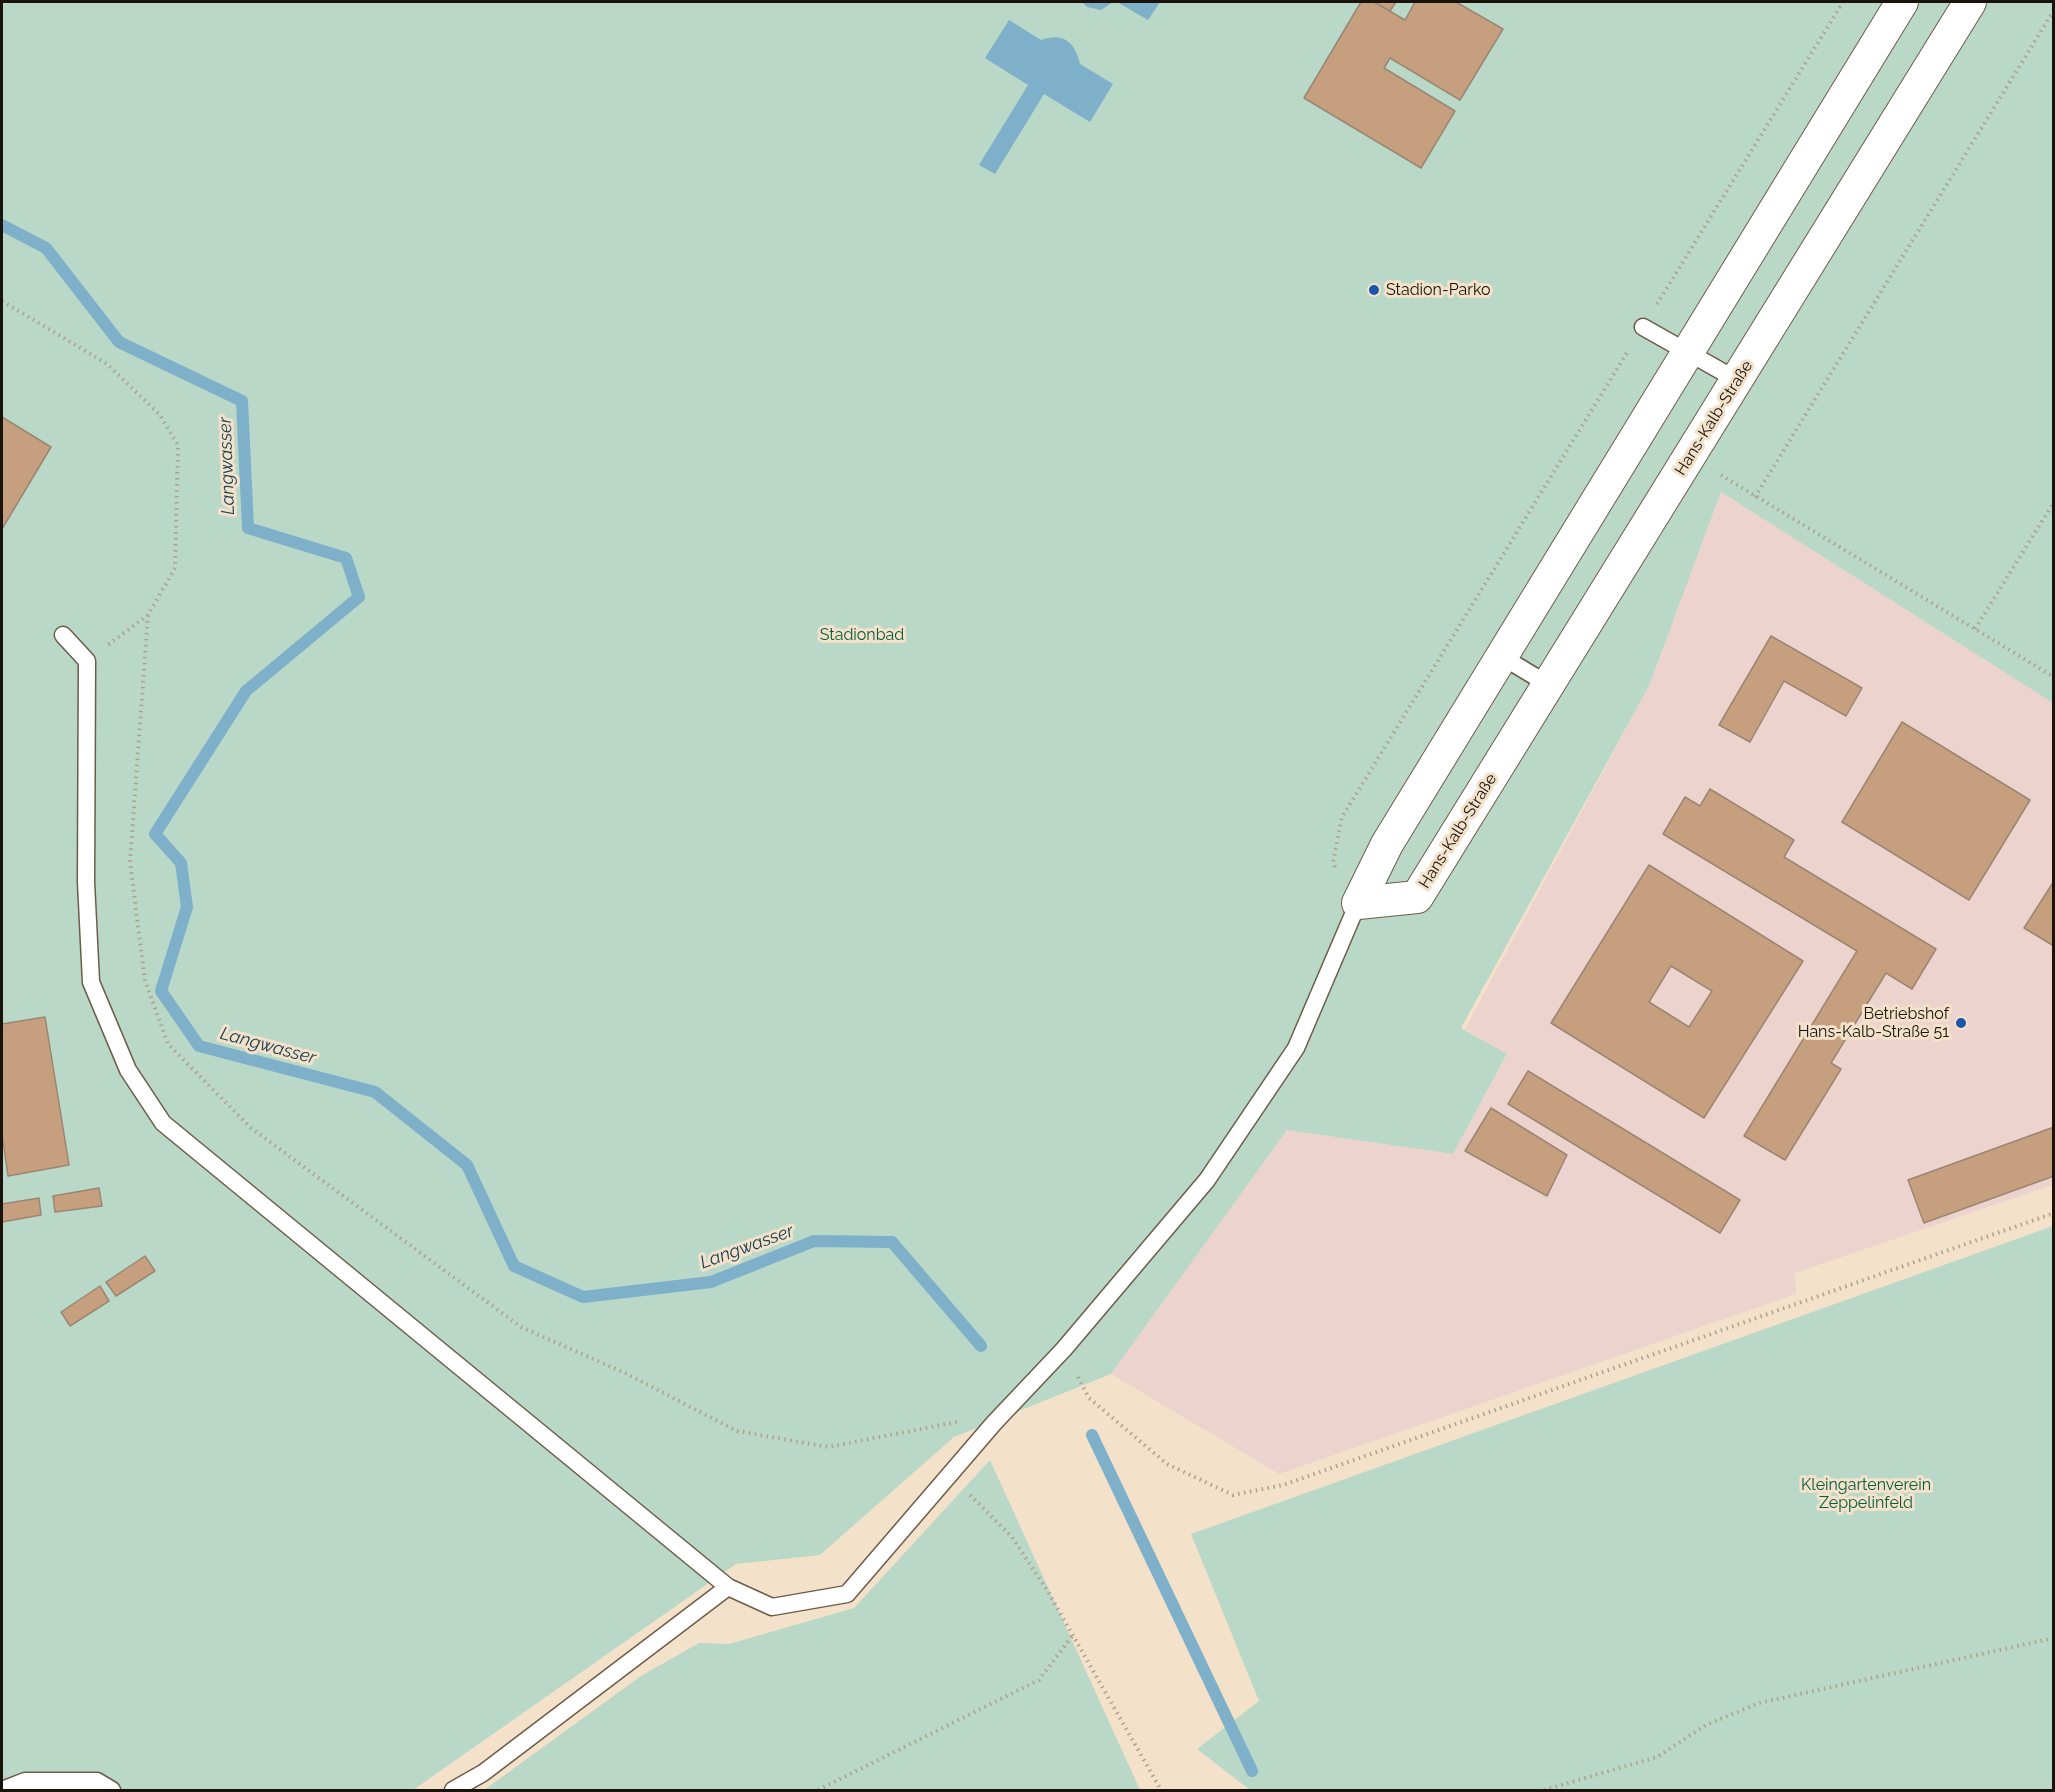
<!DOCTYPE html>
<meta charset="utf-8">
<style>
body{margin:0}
#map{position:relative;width:2055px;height:1792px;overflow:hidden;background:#f3e1ca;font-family:Raleway,sans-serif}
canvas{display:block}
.frame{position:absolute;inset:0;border:3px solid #19130b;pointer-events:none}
</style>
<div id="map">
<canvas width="2055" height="1792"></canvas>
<div class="frame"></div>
</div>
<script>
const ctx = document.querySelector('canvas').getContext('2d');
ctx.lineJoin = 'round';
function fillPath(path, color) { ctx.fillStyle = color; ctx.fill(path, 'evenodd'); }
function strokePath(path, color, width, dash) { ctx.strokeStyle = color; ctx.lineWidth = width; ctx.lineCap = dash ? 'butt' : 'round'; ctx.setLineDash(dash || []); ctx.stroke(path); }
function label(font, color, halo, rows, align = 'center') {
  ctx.font = font + ' Raleway,sans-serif'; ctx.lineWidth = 6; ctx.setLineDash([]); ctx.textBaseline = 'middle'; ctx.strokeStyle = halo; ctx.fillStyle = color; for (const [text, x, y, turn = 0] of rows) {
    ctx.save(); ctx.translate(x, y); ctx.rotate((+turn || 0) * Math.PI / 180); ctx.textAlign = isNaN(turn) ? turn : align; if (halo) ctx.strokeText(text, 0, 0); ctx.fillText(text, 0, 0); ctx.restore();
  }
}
const industrial = new Path2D(`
 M 1721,492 L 2053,703 L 2053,1185 L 1795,1273 L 1796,1294 L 1279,1474 L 1111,1374 L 1287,1130 L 1453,1154 L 1507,1055 L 1465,1029 L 1649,686 Z`);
const green = new Path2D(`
 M 2,2 L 2053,2 L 2053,703 L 1721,492 L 1649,686 L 1461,1028 L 1507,1054 L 1453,1154 L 1287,1130 L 1111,1374 L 954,1437 L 820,1555 L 736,1564 L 413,1790 L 2,1790 Z
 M 2053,1226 L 2053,1790 L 1250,1790 L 1197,1749 L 1259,1701 L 1191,1534 Z
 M 990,1460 L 1140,1790 L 484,1790 L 641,1676 L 699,1643 L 729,1644 L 854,1608 Z`);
const water = new Path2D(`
 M 1082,2 L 1113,2 L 1101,10 L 1087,7 Z
 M 1117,2 L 1160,2 L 1148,20 Z
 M 1009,20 L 1041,40 C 1063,32 1075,42 1080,64 L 1113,84 L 1090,122 L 1044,94 L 995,174 L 979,165 L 1028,85 L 985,58 Z`);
const stream = new Path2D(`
 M 2,225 L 46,248 L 119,342 L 242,401 L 248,528 L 346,558 L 359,597 L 246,691 L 155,834 L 181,863 L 187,907 L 161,991 L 199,1046 L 375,1092 L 467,1165 L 514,1266 L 583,1297 L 711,1282 L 814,1241 L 892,1242 L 981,1346
 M 1092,1435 L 1252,1771`);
const building = new Path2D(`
 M 1361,2 L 1374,2 L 1405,20 L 1415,2 L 1456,2 L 1503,29 L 1460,100 L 1390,58 L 1384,68 L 1455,111 L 1421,168 L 1304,98 Z
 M 1374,2 L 1396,2 L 1390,11 Z
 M 2,417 L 51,447 L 2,529 Z
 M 1771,636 L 1862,688 L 1846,716 L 1784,681 L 1750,742 L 1719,725 Z
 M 1902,722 L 2030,800 L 1969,900 L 1842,822 Z
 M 1710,789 L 1794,840 L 1784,857 L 1936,949 L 1912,989 L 1886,973 L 1831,1063 L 1841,1069 L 1785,1160 L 1744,1136 L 1857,951 L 1663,834 L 1685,797 L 1700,806 Z
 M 1649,865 L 1803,961 L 1704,1118 L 1551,1023 ZM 1671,966 L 1712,991 L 1689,1027 L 1649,1002 Z
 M 2054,881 L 2054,946 L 2024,928 Z
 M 45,1017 L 69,1165 L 8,1176 L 2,1134 L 2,1024 Z
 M 1528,1071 L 1740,1200 L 1720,1233 L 1508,1104 Z
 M 1491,1108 L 1567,1155 L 1547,1196 L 1465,1151 Z
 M 2054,1127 L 2054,1176 L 1924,1223 L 1908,1180 Z
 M 99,1188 L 102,1206 L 55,1212 L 53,1196 Z
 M 39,1198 L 41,1215 L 2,1222 L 2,1204 Z
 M 145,1256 L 155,1271 L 116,1296 L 106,1282 Z
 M 100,1286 L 109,1301 L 70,1326 L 61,1312 Z`);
const path = new Path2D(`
 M 2,301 L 107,364 L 159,414 L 178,445 L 175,568 L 148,615 L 108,645
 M 1657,304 L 1843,2
 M 1721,475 L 2054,677
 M 1755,497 L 2054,10
 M 148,615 L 130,862 L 145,981 L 168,1044 L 251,1128 L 521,1327 L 625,1373 L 737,1431 L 828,1447 L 957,1422
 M 1975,629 L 2054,502
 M 1335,867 L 1333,862 L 1342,817 L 1628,351
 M 1078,1377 L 1089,1398 L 1167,1464 L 1233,1495 L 1283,1485 L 2054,1213
 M 970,1495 L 1012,1537 L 1047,1590 L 1161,1790
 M 818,1790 L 1039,1680 L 1073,1635
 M 1544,1790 L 1657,1757 L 1706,1725 L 1759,1703 L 2054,1638`);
const lane = new Path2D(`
 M 1643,327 L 1737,380
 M 63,635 L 87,661 L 86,882 L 91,982 L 128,1070 L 163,1123 L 728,1587 L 772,1607 L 847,1594 L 994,1423 L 1064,1349 L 1207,1180 L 1296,1048 L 1358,903
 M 1501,656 L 1549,685
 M 2,1790 L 25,1781 L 97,1781 L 112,1790
 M 453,1790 L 483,1773 L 728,1587`);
const street = new Path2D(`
 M 1358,903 L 1417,897 L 1970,2
 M 1358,903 L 1387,844 L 1902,2`);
const markers = [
 [1374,290,6,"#1b57a8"],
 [1961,1023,6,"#1b57a8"]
];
const poiNames = [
 ["Stadion-Parko",1386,290],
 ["Betriebshof",1949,1014,"right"],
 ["Hans-Kalb-Straße 51",1949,1032,"right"]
];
const streetNames = [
 ["Hans-Kalb-Straße",1714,418,-58],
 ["Hans-Kalb-Straße",1458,831,-58]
];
const parkNames = [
 ["Stadionbad",862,635],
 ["Kleingartenverein",1866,1485],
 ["Zeppelinfeld",1866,1503]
];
const waterNames = [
 ["Langwasser",227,466,-92],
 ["Langwasser",268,1046,15],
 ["Langwasser",747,1247,-20]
];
fillPath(industrial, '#edd3ce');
fillPath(green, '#bad8c7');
fillPath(water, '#7eb0c9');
strokePath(stream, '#7eb0c9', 12);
fillPath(building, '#c6a07e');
strokePath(building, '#9b8674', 1.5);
strokePath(lane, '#6c5c48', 19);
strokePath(street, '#6c5c48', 34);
strokePath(path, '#afa08e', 4, [1.5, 4.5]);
strokePath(lane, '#fff', 16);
strokePath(street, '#fff', 32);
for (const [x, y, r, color] of markers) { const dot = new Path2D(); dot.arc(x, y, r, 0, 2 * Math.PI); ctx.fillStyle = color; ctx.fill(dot); strokePath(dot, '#f3e1ca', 2); }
label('16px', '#19130b', '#f3e1ca', poiNames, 'left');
label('16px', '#19130b', '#f3e1ca', streetNames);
label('16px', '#035e3d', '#f3e1ca', parkNames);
label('italic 18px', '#184255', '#f3e1ca', waterNames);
</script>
